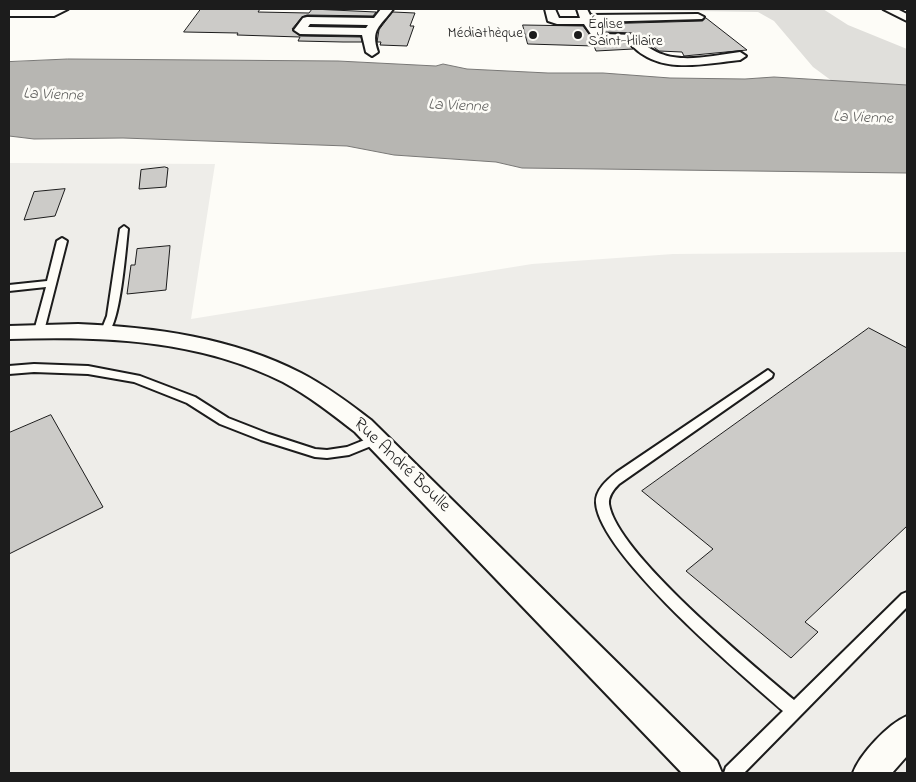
<!DOCTYPE html>
<meta charset="utf-8">
<style>
body{margin:0}
#map{position:relative;width:916px;height:782px;overflow:hidden;background:#fdfcf7;font-family:"Indie Flower",sans-serif}
canvas{display:block}
.frame{position:absolute;inset:0;border:10px solid #1c1c1c;pointer-events:none}
</style>
<div id="map">
<canvas width="916" height="782"></canvas>
<div class="frame"></div>
</div>
<script>
const ctx = document.querySelector('canvas').getContext('2d');
ctx.lineJoin = 'round';
function fillPath(path, color) { ctx.fillStyle = color; ctx.fill(path, 'evenodd'); }
function strokePath(path, color, width, dash) { ctx.strokeStyle = color; ctx.lineWidth = width; ctx.lineCap = dash ? 'butt' : 'round'; ctx.setLineDash(dash || []); ctx.stroke(path); }
function label(font, color, halo, rows, align = 'center') {
  ctx.font = font + ' "Indie Flower",sans-serif'; ctx.lineWidth = 5; ctx.setLineDash([]); ctx.textBaseline = 'middle'; ctx.strokeStyle = halo; ctx.fillStyle = color; for (const [text, x, y, turn = 0] of rows) {
    ctx.save(); ctx.translate(x, y); ctx.rotate((+turn || 0) * Math.PI / 180); ctx.textAlign = isNaN(turn) ? turn : align; if (halo) ctx.strokeText(text, 0, 0); ctx.fillText(text, 0, 0); ctx.restore();
  }
}
const built = new Path2D(`
 M 9,163 L 215,164 L 191,319 L 532,264 L 673,254 L 907,252 L 907,773 L 9,773 Z`);
const green = new Path2D(`
 M 633,9 L 823,9 L 848,25 L 907,49 L 907,85 L 832,81 L 813,67 L 774,21 L 758,12 L 632,10 Z`);
const water = new Path2D(`
 M 68,59 L 338,61 L 436,66 L 443,64 L 467,69 L 548,73 L 603,73 L 670,78 L 745,79 L 774,77 L 907,85 L 907,173 L 522,168 L 496,162 L 394,155 L 347,146 L 123,138 L 34,139 L 9,136 L 9,62 Z`);
const building = new Path2D(`
 M 201,9 L 260,9 L 258,12 L 309,13 L 312,9 L 376,12 L 373,16 L 307,15 L 302,17 L 292,29 L 300,36 L 361,37 L 362,42 L 343,42 L 298,41 L 300,37 L 237,35 L 238,33 L 184,32 Z
 M 393,12 L 415,13 L 410,26 L 414,26 L 407,46 L 380,45 L 381,42 L 377,42 L 379,30 Z
 M 706,18 L 747,50 L 684,56 L 682,52 L 659,51 L 635,33 L 604,32 L 598,24 L 702,21 Z
 M 523,25 L 583,26 L 595,42 L 627,43 L 633,49 L 596,51 L 594,46 L 528,44 Z
 M 165,167 L 168,168 L 166,187 L 139,189 L 141,170 Z
 M 65,189 L 55,216 L 24,220 L 34,192 Z
 M 170,246 L 166,290 L 127,294 L 131,265 L 135,265 L 137,249 Z
 M 869,328 L 907,348 L 907,526 L 805,622 L 818,632 L 791,658 L 686,571 L 713,549 L 642,491 Z
 M 51,415 L 103,507 L 9,554 L 9,433 Z`);
const lane = new Path2D(`
 M 124,226 L 128,229 C 126,246 120,330 106,334 L 101,331 L 107,316 L 120,229 Z
 M 62,238 L 67,241 L 44,331 L 39,334 L 34,331 L 46,287 L 9,291 L 9,285 L 47,281 L 57,241 Z
 M 34,364 L 88,366 L 140,376 L 195,397 L 228,418 L 269,434 L 315,449 L 327,450 L 347,447 L 377,435 L 381,436 L 383,439 L 381,442 L 349,455 L 327,458 L 315,457 L 261,440 L 220,424 L 187,403 L 134,382 L 88,374 L 34,372 L 9,374 L 9,366 Z
 M 768,370 L 773,374 L 772,377 L 619,484 C 614,489 608,496 609,504 C 616,553 753,665 794,700 L 902,594 L 907,592 L 907,607 L 744,773 L 724,773 L 726,767 L 783,711 C 742,675 599,554 596,503 C 595,490 608,479 617,472 Z`);
const street = new Path2D(`
 M 68,9 L 54,16 L 9,16 L 9,10 Z
 M 381,9 L 393,9 C 380,27 370,29 378,52 L 372,56 L 366,52 L 362,35 L 300,34 L 294,30 L 303,18 L 307,17 L 374,18 ZM 310,24 L 368,25 L 366,28 L 308,27 Z
 M 545,9 L 555,9 L 559,18 L 580,18 L 577,9 L 587,9 L 590,15 L 698,14 L 704,17 L 702,19 L 594,22 L 603,34 L 635,35 C 664,69 701,57 740,52 L 746,56 L 740,60 C 701,64 656,76 628,41 L 595,40 L 584,24 L 557,24 L 548,21 Z
 M 883,9 L 897,9 L 907,14 L 907,21 Z
 M 78,324 C 154,327 233,338 301,373 C 326,386 349,403 371,420 L 717,761 L 722,773 L 682,773 L 355,432 C 332,414 309,396 283,382 C 198,339 102,336 9,339 L 9,326 Z
 M 907,716 L 907,756 L 892,773 L 853,773 C 860,754 888,724 907,716 Z`);
const markers = [
 [533,35,5,"#1c1c1c"],
 [578,35,5,"#1c1c1c"]
];
const farPoinames = [
 ["Église",588,26],
 ["Saint-Hilaire",588,43],
 ["Médiathèque",523,35,"right"]
];
const farWaternames = [
 ["La Vienne",53,96,2],
 ["La Vienne",458,107,2],
 ["La Vienne",863,119,2]
];
const streetNames = [
 ["Rue André Boulle",401,466,44]
];
fillPath(built, '#eeede9');
fillPath(green, '#e0dfdb');
fillPath(water, '#b7b6b2');
strokePath(water, '#797876', 1);
fillPath(building, '#cccbc8');
strokePath(building, '#1c1c1c', 1);
strokePath(lane, '#1c1c1c', 4);
strokePath(street, '#1c1c1c', 4);
fillPath(lane, '#fdfcf7');
fillPath(street, '#fdfcf7');
for (const [x, y, r, color] of markers) { const dot = new Path2D(); dot.arc(x, y, r, 0, 2 * Math.PI); ctx.fillStyle = color; ctx.fill(dot); strokePath(dot, '#fdfcf7', 2); }
label('15px', '#1c1c1c', '#fdfcf7', farPoinames, 'left');
label('italic 16px', '#5a5a58', '#fdfcf7', farWaternames);
label('18px', '#1c1c1c', '#fdfcf7', streetNames);
</script>
